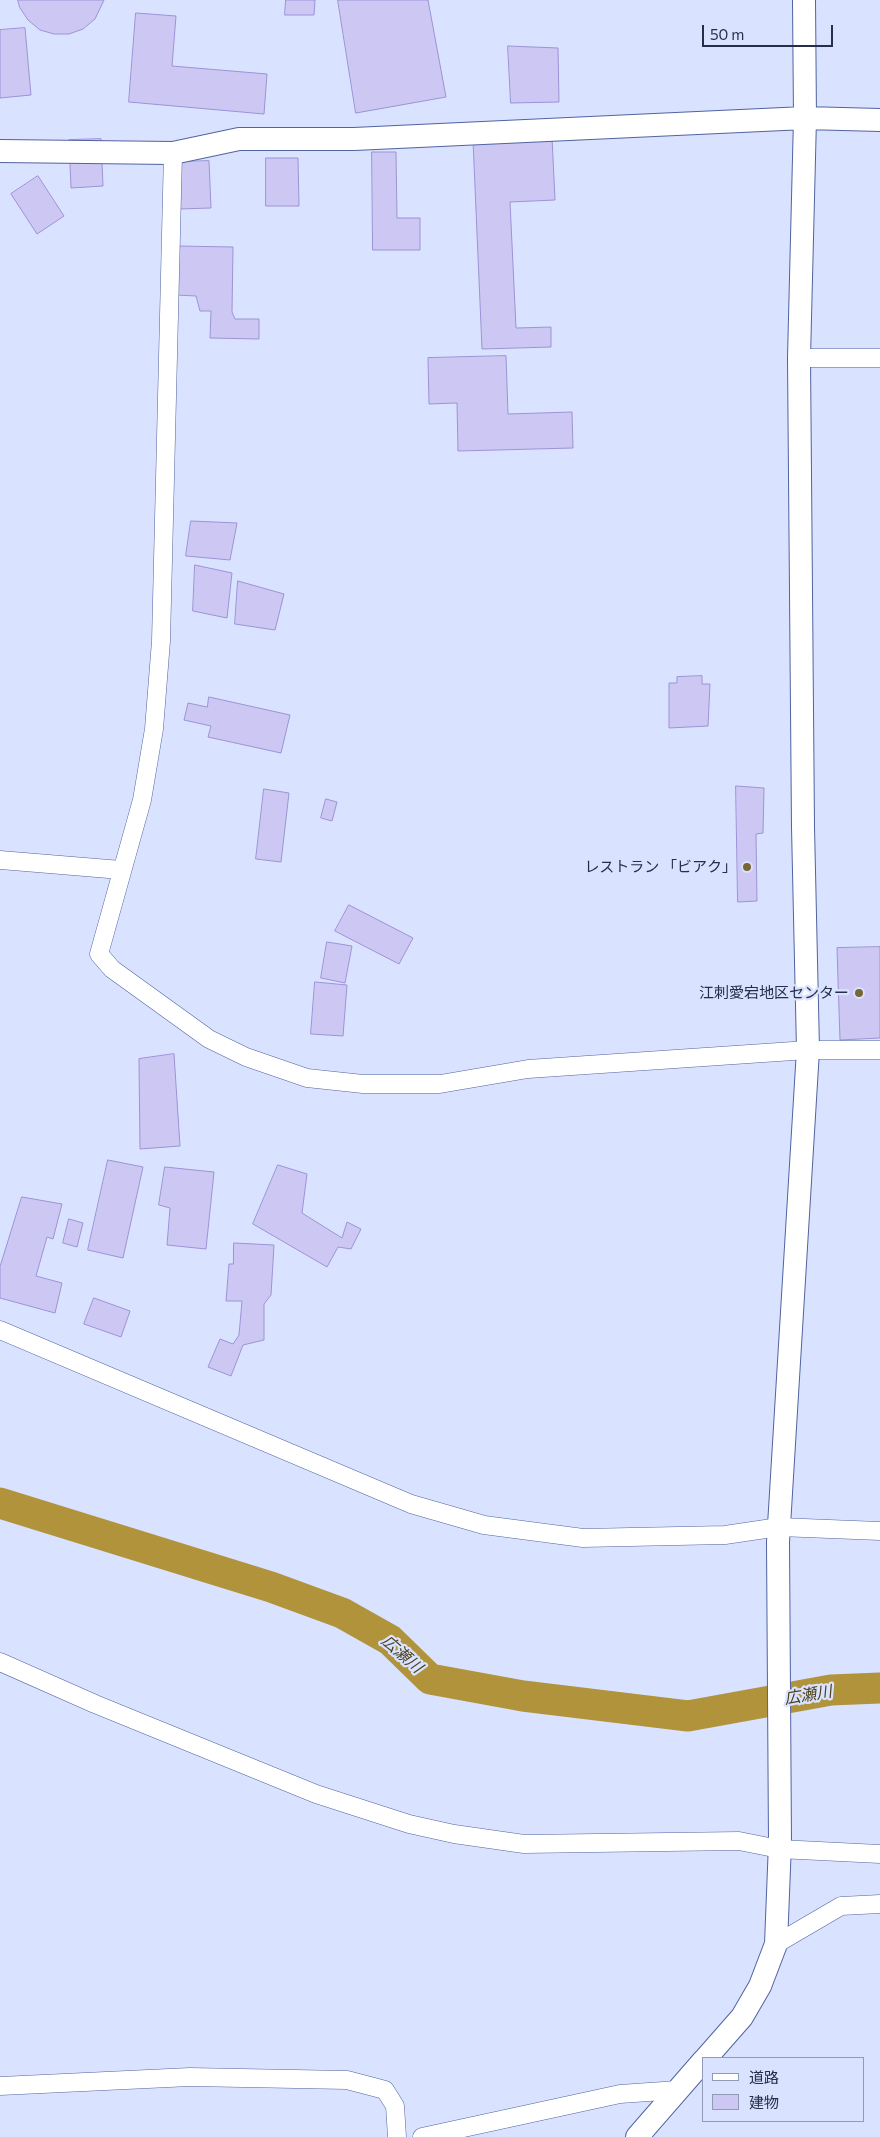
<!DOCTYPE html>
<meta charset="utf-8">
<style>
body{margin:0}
#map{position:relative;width:880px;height:2137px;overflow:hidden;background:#d9e3ff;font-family:Commissioner,"Noto Sans JP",sans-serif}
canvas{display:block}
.legend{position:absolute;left:702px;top:2057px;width:162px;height:65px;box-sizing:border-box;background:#d9e3ff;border:1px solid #919bb6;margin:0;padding:6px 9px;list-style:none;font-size:15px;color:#262e49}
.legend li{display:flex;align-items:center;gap:10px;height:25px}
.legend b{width:25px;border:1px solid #919bb6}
.scale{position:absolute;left:702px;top:25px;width:131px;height:22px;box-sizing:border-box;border:2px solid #262e49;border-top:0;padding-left:6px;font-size:15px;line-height:18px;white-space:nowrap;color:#262e49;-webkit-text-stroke:4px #d9e3ff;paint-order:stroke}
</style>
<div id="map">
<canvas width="880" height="2137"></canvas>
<ul class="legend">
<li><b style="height:6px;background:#fff"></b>道路</li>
<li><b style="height:14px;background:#cdc8f3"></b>建物</li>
</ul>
<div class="scale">50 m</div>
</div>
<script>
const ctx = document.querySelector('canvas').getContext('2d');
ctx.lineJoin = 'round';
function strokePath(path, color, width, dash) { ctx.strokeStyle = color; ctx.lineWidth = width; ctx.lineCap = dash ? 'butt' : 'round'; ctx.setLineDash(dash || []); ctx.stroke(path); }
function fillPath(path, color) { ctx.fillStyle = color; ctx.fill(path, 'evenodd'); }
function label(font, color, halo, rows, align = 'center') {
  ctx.font = font + ' Commissioner,"Noto Sans JP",sans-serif'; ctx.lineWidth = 4.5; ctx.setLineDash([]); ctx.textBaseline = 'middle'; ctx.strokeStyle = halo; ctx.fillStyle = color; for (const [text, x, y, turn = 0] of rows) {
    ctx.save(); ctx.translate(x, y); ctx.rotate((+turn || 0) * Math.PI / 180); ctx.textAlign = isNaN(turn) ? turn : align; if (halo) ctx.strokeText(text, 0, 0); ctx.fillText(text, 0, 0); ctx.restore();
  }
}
const river = new Path2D(`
 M 0,1503 L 271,1587 L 342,1613 L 390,1640 L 430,1679 L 523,1696 L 688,1716 L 831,1690 L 880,1688`);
const building = new Path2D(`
 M 18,0 L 104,0 L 95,19 L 83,29 L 69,34 L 54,34 L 40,30 L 28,20 L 20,8 Z
 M 286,0 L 315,0 L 314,15 L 285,15 Z
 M 338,0 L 428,0 L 446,97 L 356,113 Z
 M 136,13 L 176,16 L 172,66 L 267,74 L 264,114 L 129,102 Z
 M 25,28 L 31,95 L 0,98 L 0,30 Z
 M 508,46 L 558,48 L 559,102 L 511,103 Z
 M 552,137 L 555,200 L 510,202 L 516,328 L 551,327 L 551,347 L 482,349 L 473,140 Z
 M 101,139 L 103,186 L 71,188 L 69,140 Z
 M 372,152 L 396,152 L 397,218 L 420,218 L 420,250 L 373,250 Z
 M 266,158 L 298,158 L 299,206 L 266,206 Z
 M 209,161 L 211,208 L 179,209 L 177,162 Z
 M 38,176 L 64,216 L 37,234 L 11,194 Z
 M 177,246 L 233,247 L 232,312 L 235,319 L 259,319 L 259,339 L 210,338 L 211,311 L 200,311 L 196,296 L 176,295 Z
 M 506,356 L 508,414 L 572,412 L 573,448 L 458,451 L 457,403 L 429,404 L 428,358 Z
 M 191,521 L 237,523 L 230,560 L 186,556 Z
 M 195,565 L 232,573 L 227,618 L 193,611 Z
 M 238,581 L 284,594 L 275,630 L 235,624 Z
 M 702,676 L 702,684 L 710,684 L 708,726 L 669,728 L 669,683 L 677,683 L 677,677 Z
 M 209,697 L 290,715 L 281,753 L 208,737 L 211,726 L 184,720 L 188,703 L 207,707 Z
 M 736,786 L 764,788 L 763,833 L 756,834 L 757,901 L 738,902 Z
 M 264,789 L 289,793 L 281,862 L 256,859 Z
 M 326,799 L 337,802 L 332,821 L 321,818 Z
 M 349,905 L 413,938 L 399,964 L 335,931 Z
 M 327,942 L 352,946 L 345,983 L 321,978 Z
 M 880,947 L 880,1038 L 840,1040 L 837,948 Z
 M 315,982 L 347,985 L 343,1036 L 311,1034 Z
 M 174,1054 L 180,1146 L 140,1149 L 139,1059 Z
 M 108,1160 L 143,1167 L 123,1258 L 88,1250 Z
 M 278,1165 L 307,1174 L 302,1213 L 342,1238 L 347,1222 L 361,1229 L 351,1249 L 338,1247 L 327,1267 L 253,1224 Z
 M 165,1167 L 214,1172 L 206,1249 L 167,1245 L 170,1208 L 159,1205 Z
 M 22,1197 L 62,1204 L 53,1239 L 47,1237 L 36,1276 L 62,1283 L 55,1313 L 0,1298 L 0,1267 Z
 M 69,1219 L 83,1223 L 77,1247 L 63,1243 Z
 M 234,1243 L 274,1245 L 271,1295 L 264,1304 L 264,1340 L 243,1345 L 231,1376 L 208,1367 L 220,1339 L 233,1344 L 239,1335 L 242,1301 L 226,1301 L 229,1264 L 233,1264 Z
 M 94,1298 L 130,1311 L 121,1337 L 84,1324 Z`);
const minor = new Path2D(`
 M 173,153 L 161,641 L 154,729 L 142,800 L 99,954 L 112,969 L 209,1039 L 246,1057 L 307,1078 L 363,1084 L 440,1084 L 528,1069 L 808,1050 L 880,1050
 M 799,358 L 880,358
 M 0,860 L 121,870
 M 0,1330 L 411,1504 L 484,1525 L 583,1538 L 725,1535 L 779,1527 L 880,1531
 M 0,1662 L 95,1704 L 316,1794 L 409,1824 L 454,1834 L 524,1844 L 739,1841 L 779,1849 L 880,1854
 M 776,1944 L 841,1906 L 880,1904
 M 0,2086 L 190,2077 L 347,2080 L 385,2090 L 395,2106 L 397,2137
 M 422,2137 L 620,2094 L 678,2090`);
const tertiary = new Path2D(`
 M 0,151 L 173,153 L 239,139 L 354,139 L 805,118 L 880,120
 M 706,2058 L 742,2017 L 760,1986 L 776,1944 L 780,1843 L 778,1542 L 808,1050 L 803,827 L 799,358 L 805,118 L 804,0
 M 637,2137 L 704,2060`);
const markers = [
 [747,867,5,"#786735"],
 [859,993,5,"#786735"]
];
const poiNames = [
 ["レストラン 「ビアク」",737,867],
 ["江刺愛宕地区センター",849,993]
];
const waterNames = [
 ["広瀬川",402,1654,41],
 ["広瀬川",808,1695,-9]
];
strokePath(river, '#b1933c', 31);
fillPath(building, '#cdc8f3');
strokePath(building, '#9c92d7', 1);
strokePath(minor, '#5163a0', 19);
strokePath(tertiary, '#5163a0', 24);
strokePath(minor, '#fff', 18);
strokePath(tertiary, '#fff', 22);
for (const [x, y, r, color] of markers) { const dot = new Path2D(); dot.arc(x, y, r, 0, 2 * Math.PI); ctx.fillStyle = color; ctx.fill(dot); strokePath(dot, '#d9e3ff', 2); }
label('15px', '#262e49', '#d9e3ff', poiNames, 'right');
label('italic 16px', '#4c3f1b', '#d9e3ff', waterNames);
</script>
